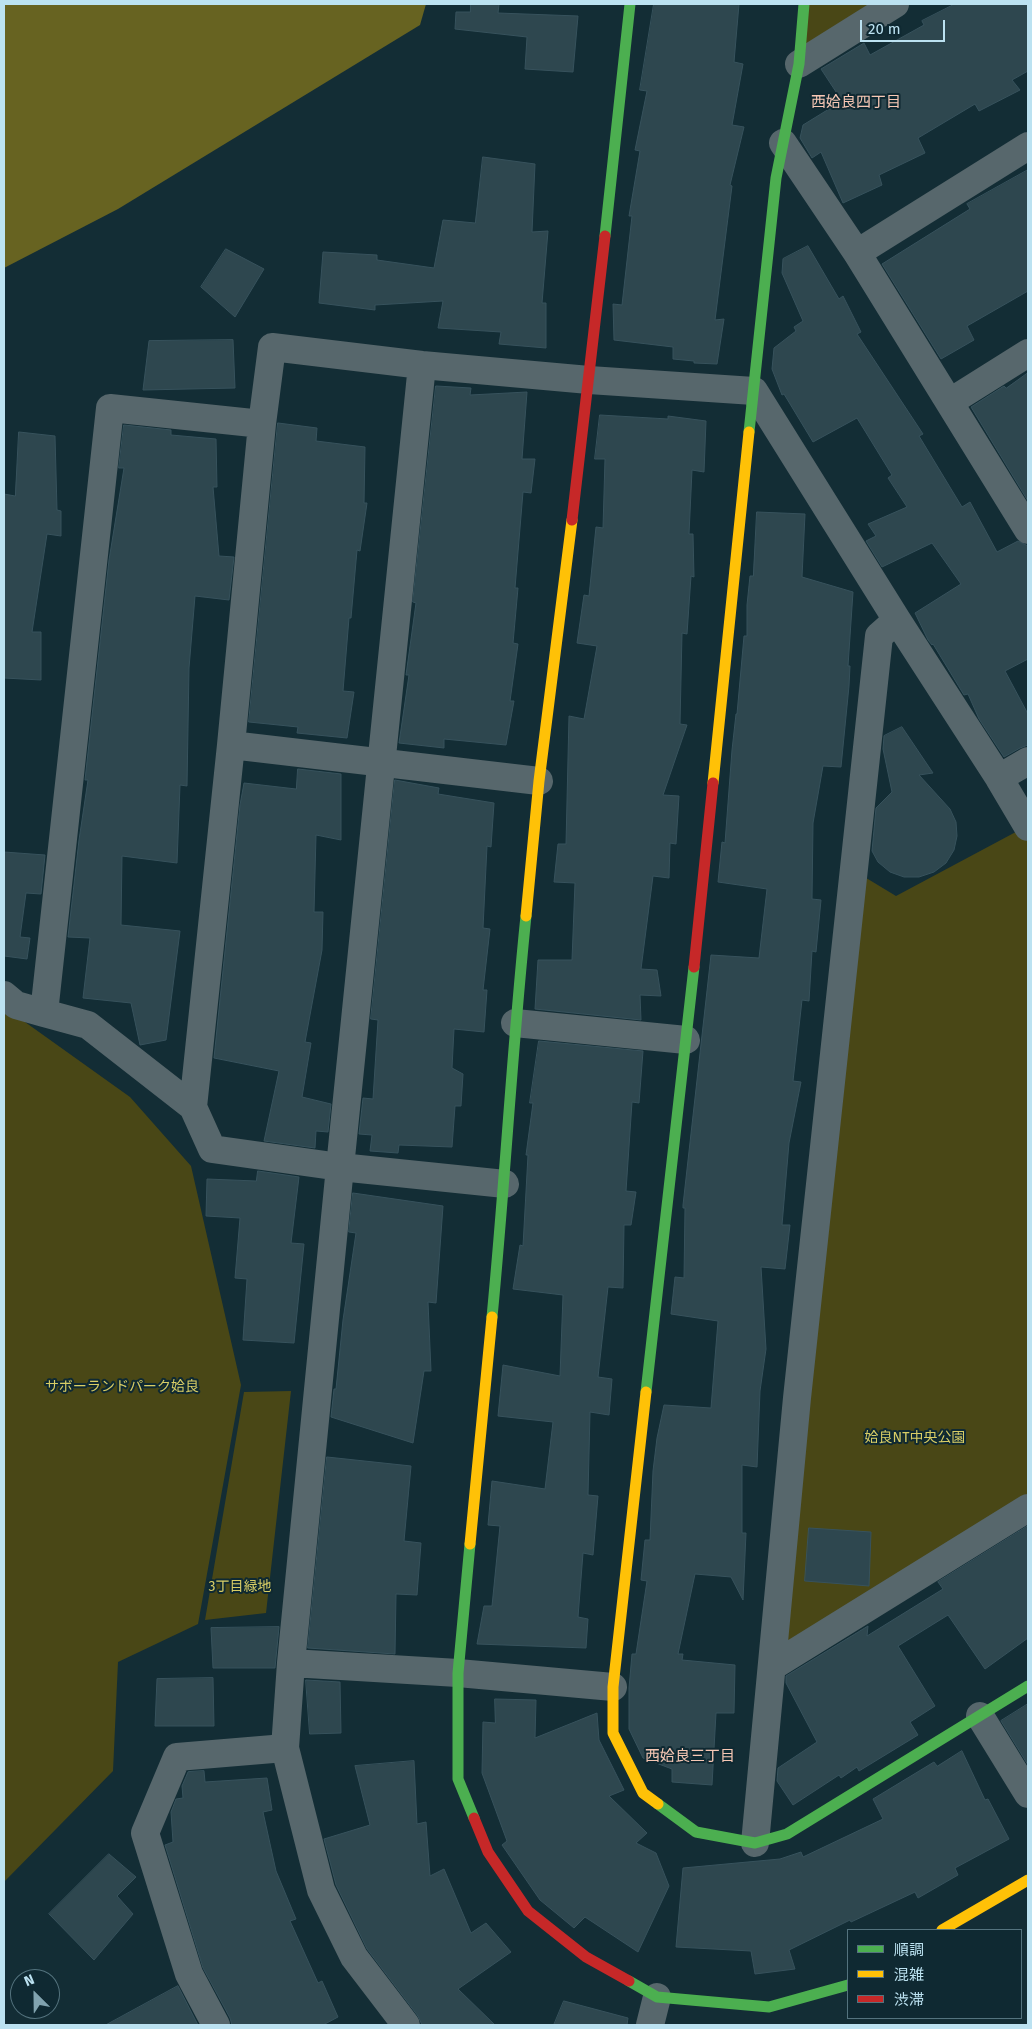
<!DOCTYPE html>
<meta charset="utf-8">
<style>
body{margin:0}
#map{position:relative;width:1032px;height:2029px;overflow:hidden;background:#132d35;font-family:"Fira Sans","Noto Sans JP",sans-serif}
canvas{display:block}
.frame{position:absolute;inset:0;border:5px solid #bce2f1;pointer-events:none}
.legend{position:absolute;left:847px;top:1929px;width:175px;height:90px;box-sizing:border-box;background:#0f2932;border:1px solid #54737e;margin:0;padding:6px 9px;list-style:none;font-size:15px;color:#bce2f1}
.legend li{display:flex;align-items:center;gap:10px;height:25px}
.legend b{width:25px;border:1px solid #54737e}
.north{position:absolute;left:10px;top:1969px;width:50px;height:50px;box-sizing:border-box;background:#0f2932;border:1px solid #54737e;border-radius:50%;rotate:337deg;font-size:14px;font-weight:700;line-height:20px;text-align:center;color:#bce2f1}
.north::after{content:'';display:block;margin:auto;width:18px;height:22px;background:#81a3af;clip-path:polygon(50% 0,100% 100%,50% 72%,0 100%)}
.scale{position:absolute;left:860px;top:20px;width:85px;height:22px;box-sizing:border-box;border:2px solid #bce2f1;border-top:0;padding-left:6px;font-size:15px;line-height:18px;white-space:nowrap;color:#bce2f1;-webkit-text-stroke:4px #0f2932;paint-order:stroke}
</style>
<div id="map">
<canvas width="1032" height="2029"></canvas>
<div class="frame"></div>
<ul class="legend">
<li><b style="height:6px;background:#4caf50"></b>順調</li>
<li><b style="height:6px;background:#ffc107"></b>混雑</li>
<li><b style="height:6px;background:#c62828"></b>渋滞</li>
</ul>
<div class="north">N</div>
<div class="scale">20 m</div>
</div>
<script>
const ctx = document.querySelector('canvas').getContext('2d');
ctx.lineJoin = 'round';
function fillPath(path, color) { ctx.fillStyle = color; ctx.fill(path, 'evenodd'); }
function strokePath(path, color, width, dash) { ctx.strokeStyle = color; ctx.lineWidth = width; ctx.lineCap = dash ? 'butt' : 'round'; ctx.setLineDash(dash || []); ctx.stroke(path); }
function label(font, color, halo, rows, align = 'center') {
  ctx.font = font + ' "Fira Sans","Noto Sans JP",sans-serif'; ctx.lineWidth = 4; ctx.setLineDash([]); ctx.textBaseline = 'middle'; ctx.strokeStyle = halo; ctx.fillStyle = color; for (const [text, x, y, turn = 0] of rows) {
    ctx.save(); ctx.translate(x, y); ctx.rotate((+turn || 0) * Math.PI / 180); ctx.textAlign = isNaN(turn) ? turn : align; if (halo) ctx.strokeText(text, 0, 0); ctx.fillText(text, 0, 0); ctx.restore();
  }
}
const green = new Path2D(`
 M 804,4 L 895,4 L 799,64 Z
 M 1027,826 L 1028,1503 L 783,1649 L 853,870 L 896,896 Z
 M 4,1007 L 130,1097 L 191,1166 L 241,1385 L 198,1624 L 118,1662 L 113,1771 L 4,1882 Z
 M 291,1391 L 266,1613 L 205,1620 L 244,1392 Z`);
const forest = new Path2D(`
 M 4,4 L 426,4 L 420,25 L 118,209 L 4,268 Z`);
const building = new Path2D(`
 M 471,4 L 499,4 L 498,13 L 578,16 L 573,72 L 525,69 L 527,37 L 455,29 L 456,12 L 470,12 Z
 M 654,4 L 739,4 L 734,62 L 743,64 L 732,125 L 744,127 L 730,185 L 732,186 L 715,320 L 724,319 L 717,364 L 694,363 L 694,361 L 673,359 L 673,347 L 614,340 L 613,304 L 622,305 L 632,216 L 629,216 L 640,151 L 635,150 L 647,91 L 640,90 Z
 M 955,4 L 1028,4 L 1028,71 L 1012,80 L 1020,90 L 979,111 L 975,104 L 918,138 L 925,153 L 879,175 L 882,185 L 843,203 L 821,152 L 812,158 L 800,138 L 803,125 L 842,101 L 821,69 L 864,43 L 870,55 L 924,25 L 922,21 Z
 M 483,157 L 535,164 L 532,232 L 548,231 L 542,303 L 546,303 L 546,348 L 499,344 L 501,332 L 438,328 L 443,301 L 375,305 L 375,310 L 319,303 L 323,252 L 377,255 L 377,260 L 434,268 L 443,220 L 475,223 Z
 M 1028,170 L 1028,291 L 967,326 L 974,340 L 941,359 L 882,264 L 970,209 L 967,204 Z
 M 808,246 L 839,299 L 843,296 L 861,332 L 857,334 L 923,434 L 919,436 L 962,507 L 970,502 L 997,552 L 1018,541 L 1028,546 L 1028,659 L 1005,671 L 1028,714 L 1028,745 L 1020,748 L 1004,757 L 979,719 L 968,694 L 964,695 L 933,644 L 932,645 L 928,640 L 915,613 L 961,584 L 932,543 L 882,567 L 866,541 L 876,536 L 868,524 L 907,507 L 888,478 L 892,475 L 857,418 L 813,442 L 784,394 L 782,395 L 772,369 L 774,348 L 796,331 L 794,327 L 803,321 L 782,273 L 783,259 Z
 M 226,249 L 264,269 L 235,317 L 201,287 Z
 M 233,340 L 235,388 L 143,390 L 149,341 Z
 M 1028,373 L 1028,501 L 971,407 L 1004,386 L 1006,388 Z
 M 436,386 L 471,388 L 470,395 L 527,392 L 522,459 L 535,459 L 531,493 L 523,492 L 515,588 L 518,588 L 513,643 L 518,644 L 510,701 L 514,701 L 506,745 L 444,739 L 444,748 L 399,743 L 409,675 L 406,675 L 416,603 L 413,602 Z
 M 600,415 L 668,419 L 668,416 L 706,421 L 704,472 L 692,470 L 689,534 L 693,534 L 694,577 L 691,576 L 687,634 L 682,633 L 680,724 L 687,725 L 663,795 L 679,796 L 676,844 L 670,843 L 669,878 L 653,876 L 641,969 L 657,970 L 661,996 L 640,995 L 641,1020 L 535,1009 L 538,960 L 572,960 L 575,883 L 554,882 L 558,844 L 566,844 L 569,716 L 584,719 L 597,646 L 577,643 L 584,595 L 589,596 L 596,527 L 603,528 L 605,459 L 595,459 Z
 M 278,423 L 317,428 L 316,441 L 365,447 L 364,503 L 367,503 L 360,551 L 357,550 L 351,618 L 349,618 L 343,691 L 354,692 L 347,738 L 297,733 L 298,727 L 249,722 Z
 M 124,425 L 171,430 L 171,435 L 216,439 L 217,487 L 213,487 L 219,556 L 234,557 L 229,600 L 195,596 L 189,668 L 187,786 L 180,785 L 177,863 L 122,856 L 121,925 L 180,931 L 166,1040 L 140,1045 L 131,1003 L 83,998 L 90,938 L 68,937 L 79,840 L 88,780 L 85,780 L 109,560 L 124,468 L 119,468 Z
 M 19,432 L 55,436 L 57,510 L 61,511 L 61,536 L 47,534 L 32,632 L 41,632 L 41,680 L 4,678 L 4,494 L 15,496 Z
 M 757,512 L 805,514 L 802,577 L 853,592 L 848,666 L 850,666 L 849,686 L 841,767 L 823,766 L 813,823 L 812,899 L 821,900 L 816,952 L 812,951 L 809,1001 L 802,1000 L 793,1081 L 801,1082 L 789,1143 L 782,1225 L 790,1225 L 785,1269 L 761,1267 L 766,1349 L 760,1391 L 757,1467 L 742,1465 L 742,1533 L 746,1533 L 743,1600 L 731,1577 L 695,1574 L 678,1654 L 683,1654 L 682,1660 L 735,1665 L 734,1713 L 716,1713 L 712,1785 L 672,1782 L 672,1769 L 643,1758 L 629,1729 L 629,1688 L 632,1654 L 636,1654 L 647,1581 L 641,1580 L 645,1540 L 650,1540 L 653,1471 L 657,1438 L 664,1405 L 711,1408 L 718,1321 L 671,1314 L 675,1277 L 684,1278 L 685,1208 L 683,1208 L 683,1205 L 711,955 L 759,958 L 767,889 L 718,882 L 722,842 L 725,843 L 732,750 L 736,714 L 737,714 L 744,636 L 747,636 L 747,605 L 750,576 L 753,576 Z
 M 902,727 L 933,773 L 919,775 L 950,809 L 956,822 L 957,836 L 954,850 L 946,863 L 934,872 L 919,877 L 904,877 L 890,872 L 878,862 L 872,851 L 876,808 L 892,792 L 883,749 L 884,736 Z
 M 298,769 L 341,774 L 341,840 L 316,835 L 314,912 L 323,912 L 322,950 L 305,1042 L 311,1043 L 302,1097 L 331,1104 L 328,1132 L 316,1131 L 315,1148 L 264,1141 L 279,1071 L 214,1058 L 240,805 L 244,783 L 296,789 Z
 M 395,780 L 439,788 L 438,794 L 494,803 L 491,847 L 487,846 L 483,928 L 490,929 L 483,990 L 487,990 L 484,1032 L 454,1029 L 452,1068 L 463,1074 L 461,1106 L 455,1106 L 452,1147 L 399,1145 L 398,1153 L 370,1151 L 372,1135 L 359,1134 L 363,1098 L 373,1099 L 378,1020 L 371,1019 Z
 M 4,852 L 45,855 L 41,894 L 26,893 L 20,937 L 30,938 L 27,959 L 4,956 Z
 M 539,1041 L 643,1051 L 639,1103 L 632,1102 L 626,1191 L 636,1192 L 631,1225 L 624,1225 L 623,1288 L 608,1287 L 598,1377 L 612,1379 L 609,1415 L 590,1412 L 588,1495 L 598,1496 L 593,1555 L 583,1553 L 578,1617 L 588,1619 L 586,1648 L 477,1644 L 484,1606 L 492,1606 L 500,1526 L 488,1525 L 492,1481 L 545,1489 L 553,1422 L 498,1416 L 503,1365 L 560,1376 L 563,1295 L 513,1289 L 520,1245 L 523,1246 L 528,1155 L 526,1155 L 533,1103 L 530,1103 Z
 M 258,1171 L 299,1177 L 291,1243 L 304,1244 L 294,1343 L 243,1340 L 247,1279 L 235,1278 L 240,1218 L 206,1216 L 207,1179 L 256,1181 Z
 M 353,1193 L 443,1206 L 436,1303 L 428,1302 L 431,1371 L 424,1371 L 413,1443 L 331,1417 L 334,1389 L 336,1389 L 343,1320 L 356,1233 L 349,1232 Z
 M 327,1457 L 411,1466 L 404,1541 L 421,1543 L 417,1595 L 396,1594 L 395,1654 L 308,1648 Z
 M 1028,1526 L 1028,1638 L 985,1669 L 948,1615 L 898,1646 L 935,1706 L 910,1722 L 918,1735 L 859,1771 L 857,1767 L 841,1778 L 839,1775 L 793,1805 L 777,1781 L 778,1768 L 817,1742 L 786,1683 L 786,1676 L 868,1626 L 867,1636 L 943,1589 L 938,1582 Z
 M 809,1528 L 871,1532 L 869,1586 L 805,1581 Z
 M 279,1627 L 275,1668 L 213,1668 L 211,1628 Z
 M 213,1678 L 214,1726 L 155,1726 L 157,1679 Z
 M 306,1680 L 340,1682 L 341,1733 L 310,1734 Z
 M 495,1699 L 536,1700 L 535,1738 L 597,1713 L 599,1740 L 624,1790 L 609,1796 L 647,1833 L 636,1843 L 656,1853 L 669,1886 L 638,1952 L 585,1917 L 574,1928 L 540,1900 L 502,1845 L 507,1841 L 482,1773 L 483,1722 L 495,1723 Z
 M 1028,1704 L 1028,1765 L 1001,1721 Z
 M 962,1751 L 985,1800 L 988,1799 L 1009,1839 L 955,1868 L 958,1875 L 918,1898 L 915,1892 L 851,1922 L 850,1920 L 789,1950 L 795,1969 L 755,1974 L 751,1951 L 676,1947 L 683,1868 L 780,1859 L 801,1852 L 803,1857 L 883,1819 L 873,1799 L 934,1762 L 937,1766 Z
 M 414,1761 L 417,1824 L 426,1822 L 430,1876 L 444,1869 L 471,1933 L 486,1923 L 511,1952 L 458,1989 L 495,2025 L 422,2025 L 418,2016 L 367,1949 L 336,1885 L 324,1839 L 370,1825 L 355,1766 Z
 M 204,1771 L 205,1782 L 267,1778 L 272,1810 L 263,1812 L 276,1871 L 296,1919 L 290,1921 L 318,1983 L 322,1981 L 338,2017 L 323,2025 L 232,2025 L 230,2018 L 203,1968 L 165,1845 L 173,1842 L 171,1812 L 176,1799 L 183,1798 L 182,1786 L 188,1772 Z
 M 109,1854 L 136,1877 L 117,1896 L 133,1914 L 94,1960 L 49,1914 Z
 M 178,1986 L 198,2025 L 106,2025 Z
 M 564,2001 L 628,2018 L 627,2025 L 554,2025 Z`);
const street = new Path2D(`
 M 799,64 L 895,4
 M 783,143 L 857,253 L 1028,530
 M 857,253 L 1028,146
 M 950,402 L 1028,353
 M 262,424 L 110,408 L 44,1013 L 88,1025 L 193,1107 L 212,1149 L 340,1167 L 505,1184
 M 231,745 L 539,781
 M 999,778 L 1028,761
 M 4,995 L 16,1005 L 44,1013
 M 515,1023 L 686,1040
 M 193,1107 L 231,745 L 262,424 L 272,347 L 422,365 L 589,380 L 754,391 L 897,620 L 999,778 L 1028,827
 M 291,1663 L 458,1673 L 613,1687
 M 773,1666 L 1028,1508
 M 980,1716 L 1028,1794
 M 755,1843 L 797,1398 L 879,636 L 897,620
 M 216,2025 L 189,1974 L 145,1833 L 177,1757 L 285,1748
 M 406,2025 L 354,1957 L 321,1890 L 285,1748 L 291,1663 L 340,1167 L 422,365
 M 650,2025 L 657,1997`);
const fast = new Path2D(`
 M 605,236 L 630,4
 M 749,432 L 776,178 L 799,64 L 804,4
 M 492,1317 C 505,1183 512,1050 526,916
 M 646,1392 L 694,967
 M 470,1544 L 458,1673 L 458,1779 L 474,1818
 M 658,1804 L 696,1832 L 755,1843 L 787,1834 L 1028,1686
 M 629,1981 L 657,1997 L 769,2007 L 848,1985`);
const slow = new Path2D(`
 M 713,783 L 749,432
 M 526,916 L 539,781 L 572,520
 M 646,1392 L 613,1687 L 613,1733 L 643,1793 L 658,1804
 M 470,1544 L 492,1317
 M 942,1930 L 1028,1880`);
const jam = new Path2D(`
 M 572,520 L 605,236
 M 694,967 L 713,783
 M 474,1818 L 488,1852 L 528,1911 L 586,1957 L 629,1981`);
const parkNames = [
 ["サボーランドパーク姶良",122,1387],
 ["姶良NT中央公園",915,1438],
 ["3丁目緑地",240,1587]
];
const neighbourhoodNames = [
 ["西姶良四丁目",856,103],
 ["西姶良三丁目",690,1757]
];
fillPath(green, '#494716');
fillPath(forest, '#676321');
fillPath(building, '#2e474f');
strokePath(building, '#37525c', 1);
strokePath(street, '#57676c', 28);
strokePath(fast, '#4caf50', 11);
strokePath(slow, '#ffc107', 11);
strokePath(jam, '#c62828', 11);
label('14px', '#d8cd65', '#0f2932', parkNames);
label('15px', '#f7c8b5', '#0f2932', neighbourhoodNames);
</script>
